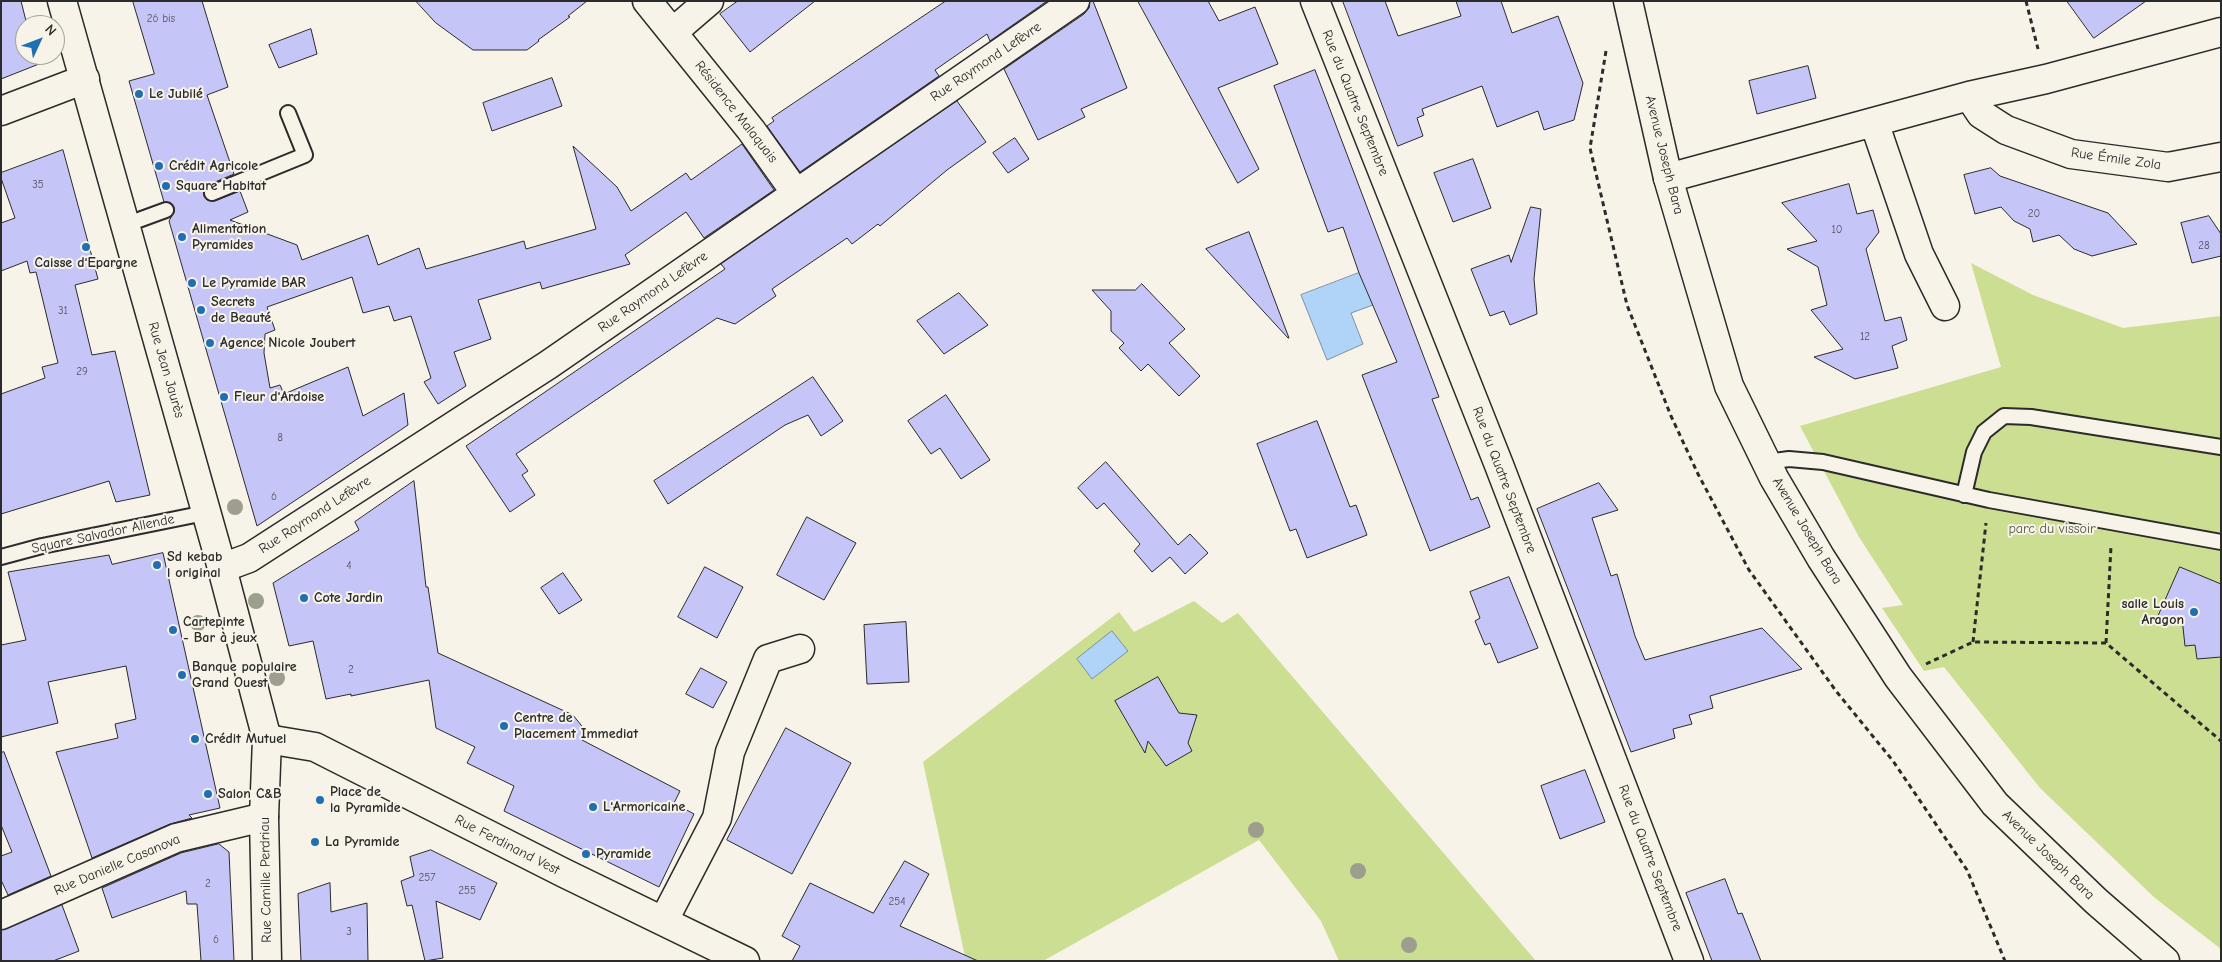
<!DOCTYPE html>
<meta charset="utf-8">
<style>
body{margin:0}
#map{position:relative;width:2222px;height:962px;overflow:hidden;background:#f7f3e8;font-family:"Comic Neue",sans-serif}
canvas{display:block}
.frame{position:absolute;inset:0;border:2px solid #2b2b2b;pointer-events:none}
.north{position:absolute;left:15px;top:15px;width:50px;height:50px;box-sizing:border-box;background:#f7f3e8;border:1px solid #a5a39c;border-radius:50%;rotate:47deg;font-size:14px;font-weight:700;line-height:20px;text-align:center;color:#2b2b2b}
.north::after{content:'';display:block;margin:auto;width:18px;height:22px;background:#1f6fb2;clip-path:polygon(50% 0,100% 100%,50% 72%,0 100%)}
</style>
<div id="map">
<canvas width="2222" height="962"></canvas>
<div class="frame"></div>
<div class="north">N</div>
</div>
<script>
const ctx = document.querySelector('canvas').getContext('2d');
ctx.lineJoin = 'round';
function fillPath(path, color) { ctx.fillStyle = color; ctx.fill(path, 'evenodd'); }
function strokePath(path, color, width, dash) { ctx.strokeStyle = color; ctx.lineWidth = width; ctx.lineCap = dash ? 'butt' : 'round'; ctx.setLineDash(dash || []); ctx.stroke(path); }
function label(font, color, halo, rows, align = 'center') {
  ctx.font = font + ' "Comic Neue",sans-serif'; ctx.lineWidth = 4; ctx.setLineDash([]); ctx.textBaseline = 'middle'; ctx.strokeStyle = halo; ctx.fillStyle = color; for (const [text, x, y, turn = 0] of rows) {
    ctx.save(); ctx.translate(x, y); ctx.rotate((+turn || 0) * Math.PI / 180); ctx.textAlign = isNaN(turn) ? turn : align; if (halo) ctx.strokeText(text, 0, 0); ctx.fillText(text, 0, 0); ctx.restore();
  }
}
const green = new Path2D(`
 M 1971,263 L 2033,295 L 2123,328 L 2221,316 L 2221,949 L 2155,898 L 2040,788 L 1944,667 L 1924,671 L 1882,608 L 1903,605 L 1859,537 L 1800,426 L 2001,367 Z
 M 1194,601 L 1222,623 L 1238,613 L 1536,961 L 1339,961 L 1321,921 L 1259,840 L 1043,961 L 966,961 L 923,762 L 1119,612 L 1134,632 Z`);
const water = new Path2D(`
 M 1372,268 L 1384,301 L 1351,313 L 1363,344 L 1327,360 L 1301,295 Z
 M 1112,631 L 1128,651 L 1092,679 L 1077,659 Z`);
const building = new Path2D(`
 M 1,1 L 21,1 L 27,25 L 25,25 L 25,55 L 36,55 L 39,64 L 1,79 Z
 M 133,1 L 202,1 L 228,87 L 207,95 L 234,174 L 208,185 L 205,188 L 204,196 L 207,200 L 215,201 L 240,191 L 248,212 L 230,220 L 297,245 L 302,260 L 368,235 L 378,265 L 419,248 L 426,269 L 524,241 L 526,249 L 596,229 L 573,146 L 617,187 L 631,211 L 686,173 L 691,180 L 742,144 L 774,190 L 704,238 L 686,212 L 625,255 L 630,264 L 542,289 L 540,282 L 478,300 L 491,339 L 454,352 L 466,386 L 438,404 L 424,382 L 431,378 L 411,316 L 394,321 L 389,306 L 363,313 L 352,277 L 267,307 L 275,330 L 265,334 L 264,353 L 270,388 L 280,385 L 284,394 L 348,367 L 363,416 L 404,393 L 408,425 L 257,526 L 169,221 L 174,212 L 174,207 L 171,203 L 164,202 L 129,81 L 154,74 Z
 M 416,1 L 587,1 L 568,16 L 570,17 L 538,40 L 539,41 L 527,50 L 473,50 L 436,23 Z
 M 738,1 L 815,1 L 750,52 L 720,14 Z
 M 946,1 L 1047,1 L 990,41 L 987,34 L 935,70 L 939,76 L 800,172 L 767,126 L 774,121 L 772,118 Z
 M 1090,1 L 1093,1 L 1127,88 L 1081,109 L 1085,117 L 1038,140 L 1004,69 L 1084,14 L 1089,8 Z
 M 1138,1 L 1208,1 L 1219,21 L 1255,7 L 1278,64 L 1218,88 L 1259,169 L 1238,183 Z
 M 1343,1 L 1385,1 L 1398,36 L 1461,16 L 1456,1 L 1501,1 L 1512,33 L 1558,16 L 1583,83 L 1574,120 L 1544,130 L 1538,111 L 1497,127 L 1482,86 L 1422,109 L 1424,115 L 1417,118 L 1423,136 L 1398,146 Z
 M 2067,1 L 2146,1 L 2094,38 Z
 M 311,29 L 317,54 L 279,68 L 269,45 Z
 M 1808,66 L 1816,98 L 1757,114 L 1749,81 Z
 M 1315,70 L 1439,397 L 1432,399 L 1471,500 L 1478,497 L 1490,527 L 1430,551 L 1362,375 L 1397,362 L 1359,273 L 1343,227 L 1328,232 L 1274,86 Z
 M 552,78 L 562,106 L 492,131 L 483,103 Z
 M 957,101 L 986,142 L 947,170 L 880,226 L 878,224 L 852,244 L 847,238 L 772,289 L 776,296 L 735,324 L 717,318 L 516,454 L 528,471 L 522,475 L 535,495 L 510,512 L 466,446 L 725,269 L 721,264 Z
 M 1015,138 L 1029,159 L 1008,173 L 993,153 Z
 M 63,150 L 98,279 L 75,285 L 92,355 L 115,351 L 150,495 L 116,502 L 109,481 L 1,514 L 1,394 L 45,378 L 42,367 L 58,363 L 36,272 L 30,273 L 27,261 L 1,271 L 1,223 L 15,218 L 1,178 L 1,173 Z
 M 1473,159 L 1491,208 L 1453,222 L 1434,173 Z
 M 1991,168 L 2000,176 L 2108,213 L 2137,244 L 2092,256 L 2074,249 L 2059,235 L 2033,242 L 2030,229 L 2014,221 L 2001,207 L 1975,214 L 1964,175 Z
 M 1849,184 L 1857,214 L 1873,210 L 1879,232 L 1866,249 L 1885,321 L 1901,317 L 1907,340 L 1892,346 L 1898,368 L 1855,379 L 1814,357 L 1843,349 L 1811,310 L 1827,305 L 1818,267 L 1787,249 L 1817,241 L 1782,203 Z
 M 1531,207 L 1541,209 L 1534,279 L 1537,314 L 1510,325 L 1504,311 L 1490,316 L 1471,269 L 1509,255 L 1511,262 Z
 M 2209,216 L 2221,234 L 2221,256 L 2192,263 L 2181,223 Z
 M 1249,232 L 1289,338 L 1288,338 L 1206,249 Z
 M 1142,284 L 1185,329 L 1169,343 L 1200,376 L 1179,396 L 1148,364 L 1141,371 L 1119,348 L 1124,343 L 1111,331 L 1111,311 L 1092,290 L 1135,290 Z
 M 959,293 L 988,325 L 944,354 L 917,321 Z
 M 813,377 L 843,421 L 821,436 L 808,415 L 785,425 L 668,504 L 654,481 Z
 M 946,395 L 990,460 L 961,479 L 940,448 L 931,454 L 908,421 Z
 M 1317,421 L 1350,507 L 1356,505 L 1367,535 L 1307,558 L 1296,529 L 1290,531 L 1257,444 Z
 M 1106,462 L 1178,545 L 1190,534 L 1208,553 L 1185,574 L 1170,557 L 1152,572 L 1134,551 L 1140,544 L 1104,503 L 1097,509 L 1078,488 Z
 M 414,481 L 426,587 L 428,587 L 438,653 L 573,715 L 589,735 L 582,740 L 680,791 L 674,803 L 694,814 L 659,887 L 504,811 L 514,786 L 467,763 L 475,747 L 436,728 L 429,680 L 351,696 L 351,694 L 326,699 L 313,641 L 289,646 L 273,583 L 359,530 L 355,522 Z
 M 1599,483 L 1618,510 L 1592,518 L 1611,576 L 1617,574 L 1635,636 L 1645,660 L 1762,628 L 1802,669 L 1710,696 L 1713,708 L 1689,715 L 1692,724 L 1673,729 L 1675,738 L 1631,752 L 1537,509 Z
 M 807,517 L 856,543 L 824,600 L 777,575 Z
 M 163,553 L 220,808 L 189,815 L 192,818 L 170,824 L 92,858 L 56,752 L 118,738 L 115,724 L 136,719 L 126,666 L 48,682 L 58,723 L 1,737 L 1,645 L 26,640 L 8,572 L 109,555 L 112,564 Z
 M 705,567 L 743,587 L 717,638 L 678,617 Z
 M 2180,567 L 2221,584 L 2221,657 L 2197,659 L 2195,645 L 2185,646 L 2182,618 L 2157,619 Z
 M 563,573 L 582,600 L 559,614 L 541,588 Z
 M 1509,577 L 1538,648 L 1498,663 L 1490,643 L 1485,645 L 1475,621 L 1480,618 L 1470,592 Z
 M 906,622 L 909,682 L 867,684 L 864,625 Z
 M 701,668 L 727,682 L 713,708 L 686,694 Z
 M 1158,677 L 1179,713 L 1197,715 L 1188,743 L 1192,751 L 1166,766 L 1148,741 L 1145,753 L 1115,701 Z
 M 786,728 L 851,763 L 792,874 L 727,840 Z
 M 4,752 L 51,876 L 8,895 L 1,880 L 1,856 L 12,852 L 1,825 L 1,753 Z
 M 1585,770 L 1605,822 L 1560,839 L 1541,786 Z
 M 219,844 L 229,852 L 234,961 L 201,961 L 197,904 L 187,904 L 186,891 L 112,918 L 102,888 L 181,853 Z
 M 431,850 L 497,883 L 480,920 L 436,901 L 443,958 L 425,961 L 412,905 L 407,906 L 401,881 L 414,876 L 410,857 Z
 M 905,861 L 929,874 L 900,926 L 978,961 L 792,961 L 800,946 L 782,936 L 810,883 L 873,913 Z
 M 1725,879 L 1738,914 L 1742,913 L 1761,961 L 1712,961 L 1686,893 Z
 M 330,883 L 331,912 L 367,903 L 368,961 L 301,961 L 298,894 Z
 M 62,905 L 79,951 L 53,961 L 1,961 L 1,930 Z`);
const path = new Path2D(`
 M 2026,1 L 2038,49
 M 1606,51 L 1590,148 L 1627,305 L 1671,416 L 1698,474 L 1749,570 L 1836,691 L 1893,761 L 1967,870 L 2005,961
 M 1973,642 L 1986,523
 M 2106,643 L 2111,546
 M 1926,664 L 1973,642 L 2106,643 L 2221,741`);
const service = new Path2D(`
 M 212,193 L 305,155 L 288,113
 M 125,225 L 166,210
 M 1767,462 L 1789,459 L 1823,462 L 1989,500 L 2221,542
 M 1964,495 L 1974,452 L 1984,432 L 2004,416 L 2031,417 L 2221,447
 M 1,557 L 42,546 L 205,513`);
const minor = new Path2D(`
 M 647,1 L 751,130 L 796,193
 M 1315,1 L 1499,465 L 1689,961
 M 673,32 L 709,1
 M 1969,96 L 1981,114 L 2006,130 L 2071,154 L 2168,167 L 2221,157
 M 1,111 L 85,79
 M 1874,122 L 1919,254 L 1945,306
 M 1668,178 L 1969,96 L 2046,79 L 2221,32
 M 222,568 L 249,558 L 548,365 L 1075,1
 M 1,915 L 176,838 L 264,817
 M 664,920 L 717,818 L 730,752 L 768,659 L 800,649`);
const tertiary = new Path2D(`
 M 1628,1 L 1668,178 L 1729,386 L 1774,478 L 1821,558 L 1898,677 L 1995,804 L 2096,901 L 2165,961
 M 267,739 L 315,747 L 564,873 L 745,961`);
const secondary = new Path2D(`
 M 62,1 L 222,568 L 267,739 L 264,817 L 267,961`);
const trees = [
 [235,507],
 [256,601],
 [198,623],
 [277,678],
 [1256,830],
 [1358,871],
 [1409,945]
];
const markers = [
 [139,94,5,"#1f6fb2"],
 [159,166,5,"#1f6fb2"],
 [166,186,5,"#1f6fb2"],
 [182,237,5,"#1f6fb2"],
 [86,247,5,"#1f6fb2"],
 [192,283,5,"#1f6fb2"],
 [201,310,5,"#1f6fb2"],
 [210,343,5,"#1f6fb2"],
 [224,397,5,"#1f6fb2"],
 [157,565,5,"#1f6fb2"],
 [304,598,5,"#1f6fb2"],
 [2194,612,5,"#1f6fb2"],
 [173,630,5,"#1f6fb2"],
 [182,675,5,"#1f6fb2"],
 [504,726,5,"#1f6fb2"],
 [195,739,5,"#1f6fb2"],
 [208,794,5,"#1f6fb2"],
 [320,800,5,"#1f6fb2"],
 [593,807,5,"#1f6fb2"],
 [315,842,5,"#1f6fb2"],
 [586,854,5,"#1f6fb2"]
];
const numberNames = [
 ["26 bis",161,19],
 ["35",38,185],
 ["20",2034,214],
 ["10",1837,230],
 ["28",2204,246],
 ["31",63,311],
 ["12",1865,337],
 ["29",82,372],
 ["8",280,438],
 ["6",274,497],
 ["4",349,566],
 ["2",351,670],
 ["257",427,878],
 ["2",208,884],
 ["255",467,891],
 ["254",897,902],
 ["3",349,932],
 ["6",216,940]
];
const streetNames = [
 ["Rue Raymond Lefèvre",986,62,-34],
 ["Rue du Quatre Septembre",1355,103,68],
 ["Résidence Malaquais",736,112,52],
 ["Avenue Joseph Bara",1664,155,76],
 ["Rue Émile Zola",2116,159,8],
 ["Rue Raymond Lefèvre",653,292,-35],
 ["Rue Jean Jaurès",166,370,74],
 ["Rue du Quatre Septembre",1504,480,69],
 ["Rue Raymond Lefèvre",315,515,-33],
 ["Avenue Joseph Bara",1807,531,59],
 ["Square Salvador Allende",103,534,-12],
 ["Rue Ferdinand Vest",507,845,27],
 ["Avenue Joseph Bara",2048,855,44],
 ["Rue du Quatre Septembre",1650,858,69],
 ["Rue Danielle Casanova",117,865,-23],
 ["Rue Camille Perdriau",266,880,-91]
];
const poiNames = [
 ["Le Jubilé",149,94],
 ["Crédit Agricole",169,166],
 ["Square Habitat",176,186],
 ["Alimentation",192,229],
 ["Pyramides",192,245],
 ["Caisse d'Epargne",86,263,"center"],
 ["Le Pyramide BAR",202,283],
 ["Secrets",211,302],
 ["de Beauté",211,318],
 ["Agence Nicole Joubert",220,343],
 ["Fleur d'Ardoise",234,397],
 ["Sd kebab",167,557],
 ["l original",167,573],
 ["Cote Jardin",314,598],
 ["salle Louis",2184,604,"right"],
 ["Aragon",2184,620,"right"],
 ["Cartepinte",183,622],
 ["- Bar à jeux",183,638],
 ["Banque populaire",192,667],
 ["Grand Ouest",192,683],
 ["Centre de",514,718],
 ["Placement Immediat",514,734],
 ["Crédit Mutuel",205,739],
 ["Place de",330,792],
 ["la Pyramide",330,808],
 ["Salon C&B",218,794],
 ["L'Armoricaine",603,807],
 ["La Pyramide",325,842],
 ["Pyramide",596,854]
];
const parkNames = [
 ["parc du vissoir",2052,529]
];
fillPath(green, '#ccde92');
fillPath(water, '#b0d3f8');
strokePath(water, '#7b90a6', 1);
fillPath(building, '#c5c5f7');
strokePath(building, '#2b2b2b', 1);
strokePath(service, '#2b2b2b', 18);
strokePath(minor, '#2b2b2b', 31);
strokePath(tertiary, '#2b2b2b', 31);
strokePath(secondary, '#2b2b2b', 31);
strokePath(path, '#2b2b2b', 3, [5, 4]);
strokePath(service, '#f7f3e8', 14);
strokePath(minor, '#f7f3e8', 28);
strokePath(tertiary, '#f7f3e8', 28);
strokePath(secondary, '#f7f3e8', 28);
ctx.fillStyle = '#9d9e8e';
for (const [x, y] of trees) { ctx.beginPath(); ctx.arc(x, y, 8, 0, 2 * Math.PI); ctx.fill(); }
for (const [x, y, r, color] of markers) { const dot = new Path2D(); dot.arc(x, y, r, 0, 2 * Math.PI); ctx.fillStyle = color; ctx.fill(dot); strokePath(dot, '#f7f3e8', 2); }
label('11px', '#52525e', null, numberNames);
label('14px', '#2b2b2b', '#f7f3e8', streetNames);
label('bold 14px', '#2b2b2b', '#f7f3e8', poiNames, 'left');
label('14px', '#535845', '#f7f3e8', parkNames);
</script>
